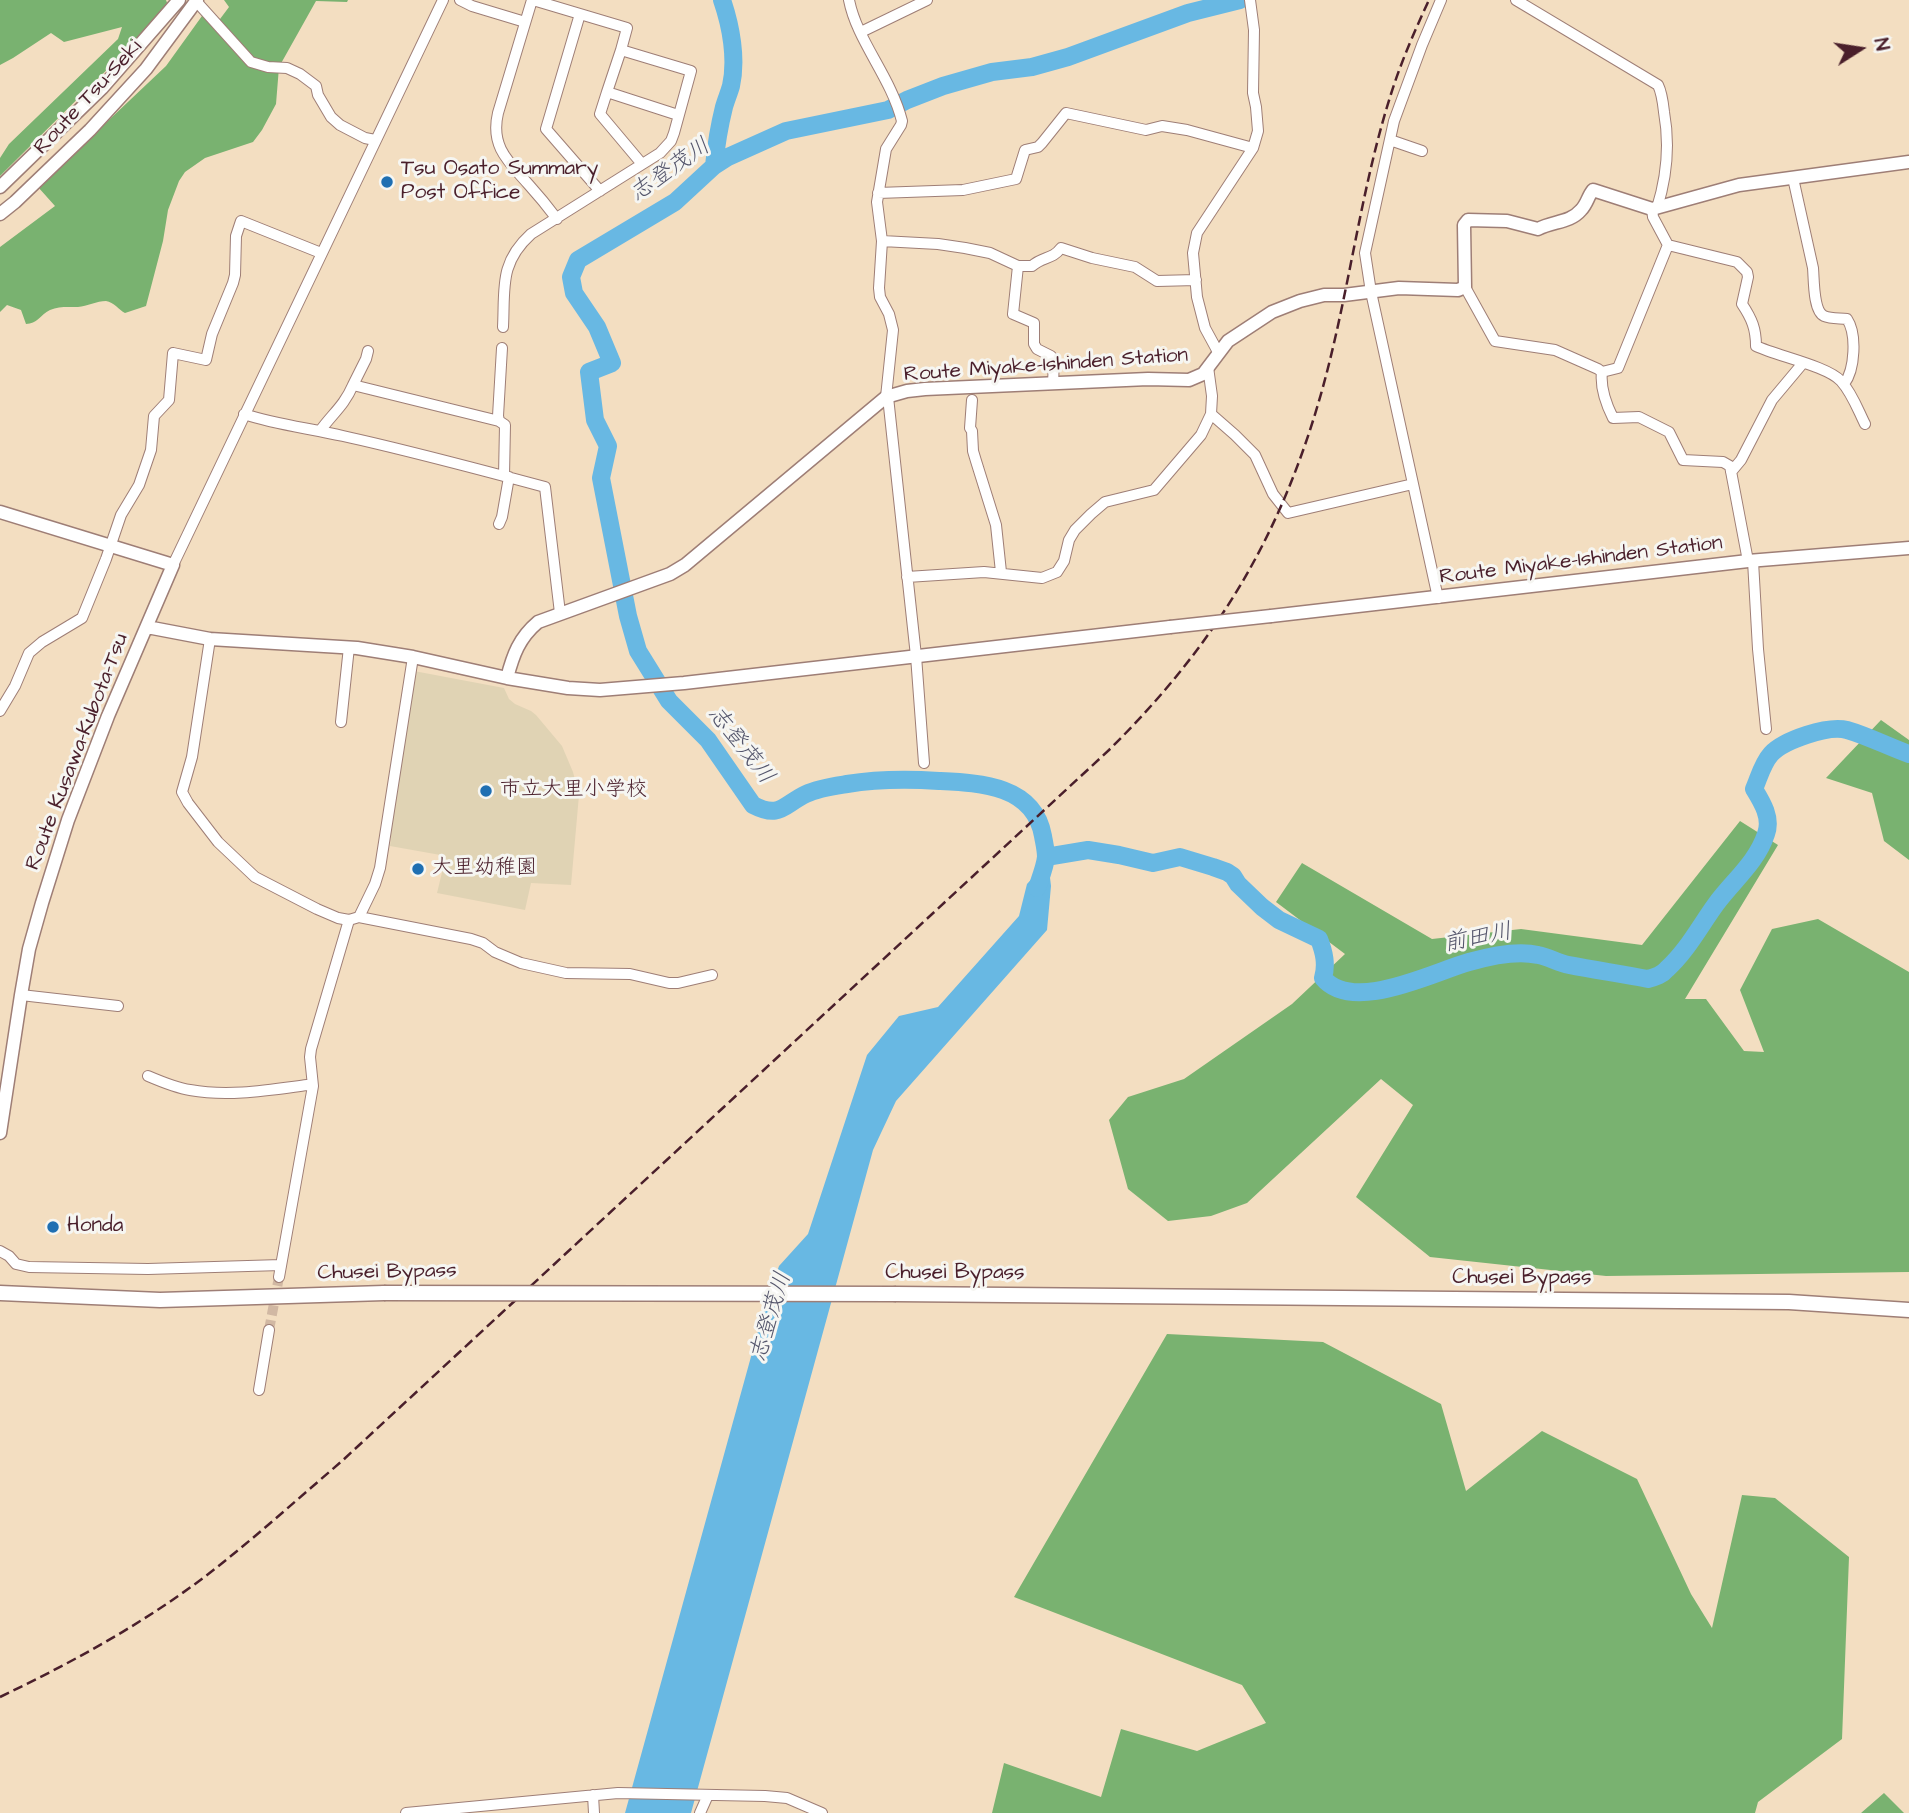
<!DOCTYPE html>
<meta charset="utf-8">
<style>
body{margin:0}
#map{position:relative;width:1909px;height:1813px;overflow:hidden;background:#f3dec1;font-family:"Architects Daughter",sans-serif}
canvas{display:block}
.north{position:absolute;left:1825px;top:14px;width:70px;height:70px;-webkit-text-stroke:5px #f6f6f2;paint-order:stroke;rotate:78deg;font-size:19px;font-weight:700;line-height:28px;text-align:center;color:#4a1f2b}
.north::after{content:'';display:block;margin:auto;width:24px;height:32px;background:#4a1f2b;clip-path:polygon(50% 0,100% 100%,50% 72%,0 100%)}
</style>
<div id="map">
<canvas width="1909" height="1813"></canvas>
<div class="north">N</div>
</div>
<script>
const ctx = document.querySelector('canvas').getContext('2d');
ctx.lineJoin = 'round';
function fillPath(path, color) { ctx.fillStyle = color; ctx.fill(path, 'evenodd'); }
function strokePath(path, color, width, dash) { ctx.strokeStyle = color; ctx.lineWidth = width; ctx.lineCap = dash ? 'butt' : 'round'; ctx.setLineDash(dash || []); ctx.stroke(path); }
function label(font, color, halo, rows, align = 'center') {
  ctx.font = font + ' "Architects Daughter","Klee One",sans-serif'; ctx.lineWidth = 6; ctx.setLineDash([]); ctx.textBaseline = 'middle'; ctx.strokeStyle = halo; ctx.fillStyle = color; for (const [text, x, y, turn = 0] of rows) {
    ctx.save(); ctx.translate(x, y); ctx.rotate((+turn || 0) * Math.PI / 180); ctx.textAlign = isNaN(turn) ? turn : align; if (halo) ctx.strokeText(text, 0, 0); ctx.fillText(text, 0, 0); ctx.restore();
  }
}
const built = new Path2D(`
 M 414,671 L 504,688 L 509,699 L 515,704 L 531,711 L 536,715 L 562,746 L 573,772 L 579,795 L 571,885 L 531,883 L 525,910 L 437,893 L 446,856 L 390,846 L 391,838 L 388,836 Z`);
const forest = new Path2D(`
 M 0,0 L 166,0 L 169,8 L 0,176 L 0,158 L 9,144 L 118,39 L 122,27 L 64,42 L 51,33 L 13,58 L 0,65 Z
 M 224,0 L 348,0 L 347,2 L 316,1 L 279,67 L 276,104 L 262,130 L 253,142 L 205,158 L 185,172 L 179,181 L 168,210 L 163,241 L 146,306 L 125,313 C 119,310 114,302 106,301 C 97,301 87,306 78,307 C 68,307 59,306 50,310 C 40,315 37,324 26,324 L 21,310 L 7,305 L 0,312 L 0,247 L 55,206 L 38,187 L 166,66 L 202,16 L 220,19 L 229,7 Z
 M 1881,720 L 1909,740 L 1909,860 L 1884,841 L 1872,793 L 1826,778 Z
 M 1740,821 L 1778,845 L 1685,999 L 1706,999 L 1744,1051 L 1764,1052 L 1740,990 L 1772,929 L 1818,919 L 1909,972 L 1909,1272 L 1606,1276 L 1430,1257 L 1356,1197 L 1413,1105 L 1381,1079 L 1247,1203 L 1211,1216 L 1168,1221 L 1128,1189 L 1109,1120 L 1128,1097 L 1184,1079 L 1292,1004 L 1345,954 L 1276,902 L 1302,863 L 1432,939 L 1521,929 L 1642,945 Z
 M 1167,1334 L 1323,1342 L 1441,1404 L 1466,1491 L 1542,1431 L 1637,1479 L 1691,1594 L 1712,1628 L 1742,1495 L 1775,1498 L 1849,1557 L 1842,1739 L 1758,1802 L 1755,1813 L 992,1813 L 1004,1763 L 1101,1797 L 1121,1729 L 1197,1751 L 1266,1723 L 1242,1685 L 1014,1597 Z
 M 1884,1793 L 1904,1813 L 1861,1813 Z`);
const water = new Path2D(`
 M 1048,861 L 1051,886 L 1047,930 L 896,1101 L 873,1150 L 691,1813 L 625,1813 L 765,1306 L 779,1266 L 808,1234 L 867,1055 L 899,1016 L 938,1007 L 1019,916 L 1027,884 Z`);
const river = new Path2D(`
 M 714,166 C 716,146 719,127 724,107 C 726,100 729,93 731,86 C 737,59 731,26 722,0
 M 1046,857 L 1088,850 L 1119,855 L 1153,863 L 1180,857 L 1213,867 L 1227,872 L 1233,876 L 1238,884 L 1262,907 L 1279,920 L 1319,939 C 1324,952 1327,964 1323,978 C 1353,1014 1433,972 1469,962 C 1490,956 1517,950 1538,955 C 1549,957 1558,963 1569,965 C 1595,970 1622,974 1648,979 C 1656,977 1662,975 1667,969 C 1687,951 1700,926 1716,904 C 1733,881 1757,862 1766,834 C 1772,818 1762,802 1754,789 C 1759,778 1762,764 1771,754 C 1784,740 1828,725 1847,730 C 1868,736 1889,747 1909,754
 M 1037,888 C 1040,879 1045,867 1046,857 C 1046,850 1044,842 1043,836 C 1034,785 980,783 939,781 C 908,779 878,779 847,784 C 834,786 818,788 806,794 C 783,805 780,819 753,805 L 708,740 L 669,701 L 638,651 L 628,616 L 601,478 L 608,446 L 595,420 L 589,372 L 612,363 L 597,327 L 574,293 L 571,277 L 578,260 L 675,202 L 714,166 L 728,157 L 786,131 L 888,110 L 907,100 L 943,86 L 992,72 L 1032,67 L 1068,57 L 1188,13 L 1240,0`);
const minorTunnel = new Path2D(`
 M 269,1330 L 279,1277`);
const minor = new Path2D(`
 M 195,0 L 251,62 L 268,67 L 287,68 L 300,74 L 316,86 L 318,95 L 331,117 L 340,125 L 365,138 L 375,140
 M 460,0 L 472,6 L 525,22
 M 532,0 L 498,113 C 490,147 509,162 529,185 C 539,196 548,207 557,219
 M 849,0 C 857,41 891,77 902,121 L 901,125 L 886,149 L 877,202 L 882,241 L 879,288 L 880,297 L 889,314 L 893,330 L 886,397
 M 1516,0 L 1658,85 C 1662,93 1663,103 1664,112 C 1670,145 1667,176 1657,208
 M 580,14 L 546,129 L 600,191
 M 861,32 L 927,0
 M 607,92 L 621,50
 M 1390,140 L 1422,151
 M 642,164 L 600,114 L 607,92 L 678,115
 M 1793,178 L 1813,268 C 1814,278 1813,311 1824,316 C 1831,319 1840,318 1847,319 C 1857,334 1855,370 1844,384
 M 878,193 L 963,190 L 1016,179 L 1025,150 L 1038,147 L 1042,143 L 1066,113 L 1146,130 L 1162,126 L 1187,130 L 1253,148
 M 882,241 L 938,244 L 965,248 L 990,253 L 1018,266 L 1032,266 C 1043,256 1052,260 1061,248 L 1092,258 L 1135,267 L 1157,281 L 1196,280
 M 1668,245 L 1737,262 L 1747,272 L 1748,277 L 1742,304 C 1752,319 1756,329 1756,346 C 1777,356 1827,366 1841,381 C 1852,393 1858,410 1865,424
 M 1018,266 L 1013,314 L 1034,323 L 1034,344 L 1037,349 L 1051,356 L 1054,360 L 1053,384
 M 1465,287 L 1495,341 L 1555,350 L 1598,369 L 1602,372 L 1618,368 L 1668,245 L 1653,217 L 1652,209
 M 503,327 C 505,288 499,263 531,234 L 660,153 L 671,141 L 674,133 L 691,71 L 621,50 L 627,28 L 533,0
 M 502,348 L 498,416 L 499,421 L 505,425 L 504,476
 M 1218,352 L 1205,328 L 1197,297 L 1193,253 L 1197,233 L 1253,148 L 1258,131 L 1256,107 L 1253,93 L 1254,30 L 1250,0
 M 1602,372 C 1600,388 1606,404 1613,418 L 1639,417 L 1669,432 L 1683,460 L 1723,462 L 1730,466 L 1748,561
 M 353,385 L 366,359 L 368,351
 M 888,397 L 916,656 L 924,763
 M 972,400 L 970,428 L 972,431 L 973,451 L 976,461 L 996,525 L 1001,572
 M 244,414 C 277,425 309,428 343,436 C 411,451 478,469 545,487 L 560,613
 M 1211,414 L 1235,435 L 1255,455 L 1273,494 L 1288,513 L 1413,484
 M 320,431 C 332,414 344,406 353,385 L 499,421
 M 1731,472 L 1741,460 L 1772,400 L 1803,363
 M 499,524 L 502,517 L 509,477
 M 1753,561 L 1758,649 L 1766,729
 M 173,565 L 443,0
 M 907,577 L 984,572 L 1042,578 L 1057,572 L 1064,561 L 1069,540 L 1075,530 L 1091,514 L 1105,502 L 1154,490 L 1201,435 L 1211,414 L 1212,396 L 1208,367
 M 1438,598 L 1371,292 L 1365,253 L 1394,121 L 1422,45 L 1441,0
 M 210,639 L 192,757 L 182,792 L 188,803 L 218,842 L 255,877 L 317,909 L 338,918 L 349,920 L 359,917 L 471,939 L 483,943 L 495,952 L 521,963 L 566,973 L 630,974 L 669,983 L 678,983 L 712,975
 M 0,711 L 15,686 L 29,653 L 42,642 L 82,618 L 106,559 L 121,515 L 139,485 L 151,450 L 154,416 L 169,400 L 173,353 L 206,360 L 212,334 L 233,283 L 235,275 L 236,236 L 241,221 L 321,253
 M 341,722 L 349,647
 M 359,917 L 375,884 L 380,868 L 413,657
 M 21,995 L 118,1006
 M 148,1076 C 162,1082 176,1088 190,1090 C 229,1097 269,1090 307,1085 L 313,1086
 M 0,1251 L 9,1256 L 16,1264 L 29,1267 L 148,1269 L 281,1265
 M 279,1277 L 313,1086 L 310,1057 L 311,1049 L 349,920
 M 259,1390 L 269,1330
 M 593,1795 L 594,1813
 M 406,1813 L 618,1793 L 765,1796 L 787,1798 L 822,1813
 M 700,1813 L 708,1795`);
const major = new Path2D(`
 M 0,187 L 102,88 L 179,0
 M 0,214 L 15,202 L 90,130 L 146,69 L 197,0
 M 0,512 L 173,565 L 108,716 L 68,820 L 42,903 L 29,949 L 21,995 L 0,1133
 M 1271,616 L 1748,561 L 1909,548
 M 147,627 L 210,639 L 357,648 L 413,657 L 507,678 L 568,688 L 600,690 L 684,683 L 1170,627
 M 507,678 C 513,655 519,638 538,622 L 670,574 L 685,565 L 886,397 L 907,391 L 925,389 L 1148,379 L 1189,380 L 1203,374 L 1228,341 L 1272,312 L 1300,301 L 1324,295 L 1344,295 L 1399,288 L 1458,290 L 1465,287 L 1464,225 L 1468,220 L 1507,221 L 1538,229 C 1553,221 1570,223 1581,210 C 1587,204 1588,196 1593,190 L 1652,209 L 1739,185 L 1909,162`);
const highway = new Path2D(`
 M 0,1293 L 160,1300 L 384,1293
 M 896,1294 L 1789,1302 L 1909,1310`);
const rail = new Path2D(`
 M 0,1697 C 75,1661 150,1620 216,1568 C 259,1534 300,1497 342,1461 L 1109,750 C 1216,644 1280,538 1321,394 C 1349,295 1360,191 1391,94 C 1401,62 1415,30 1429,0`);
const majorBridge = new Path2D(`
 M 1170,627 L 1271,616`);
const highwayBridge = new Path2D(`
 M 384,1293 L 896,1294`);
const markers = [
 [387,182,7,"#1f6fb2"],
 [486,791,7,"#1f6fb2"],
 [418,869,7,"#1f6fb2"],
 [53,1227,7,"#1f6fb2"]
];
const streetNames = [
 ["Route Tsu-Seki",89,98,-47],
 ["Route Miyake-Ishinden Station",1046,366,-4],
 ["Route Miyake-Ishinden Station",1581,561,-7],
 ["Route Kusawa-Kubota-Tsu",78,752,-69],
 ["Chusei Bypass",387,1273,-1],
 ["Chusei Bypass",955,1274],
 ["Chusei Bypass",1522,1279]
];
const poiNames = [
 ["Tsu Osato Summary",401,170],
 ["Post Office",401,194],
 ["市立大里小学校",500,791],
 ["大里幼稚園",432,869],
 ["Honda",67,1227]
];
const waterNames = [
 ["志登茂川",671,171,-35],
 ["志登茂川",740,746,52],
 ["前田川",1478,939,-11],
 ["志登茂川",772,1317,-73]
];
fillPath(built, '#e0d3b4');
fillPath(forest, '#79b270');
fillPath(water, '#68b8e3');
strokePath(river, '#68b8e3', 18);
strokePath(minorTunnel, '#d1b8a3', 10, [10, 5]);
strokePath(minor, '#9e7e76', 12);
strokePath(major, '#9e7e76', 15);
strokePath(highway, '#9e7e76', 17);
strokePath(minor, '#fff', 10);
strokePath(major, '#fff', 12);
strokePath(highway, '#fff', 14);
strokePath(rail, '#4a1f2b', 2.5, [10, 5]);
strokePath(majorBridge, '#9e7e76', 15, []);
strokePath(highwayBridge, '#9e7e76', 17, []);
strokePath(majorBridge, '#fff', 12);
strokePath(highwayBridge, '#fff', 14);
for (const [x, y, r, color] of markers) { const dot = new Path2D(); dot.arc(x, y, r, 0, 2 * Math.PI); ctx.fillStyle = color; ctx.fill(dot); strokePath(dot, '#f6f6f2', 2.5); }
label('21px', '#4a1f2b', '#f6f6f2', streetNames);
label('21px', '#4a1f2b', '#f6f6f2', poiNames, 'left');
label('italic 23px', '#54556b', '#f6f6f2', waterNames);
</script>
